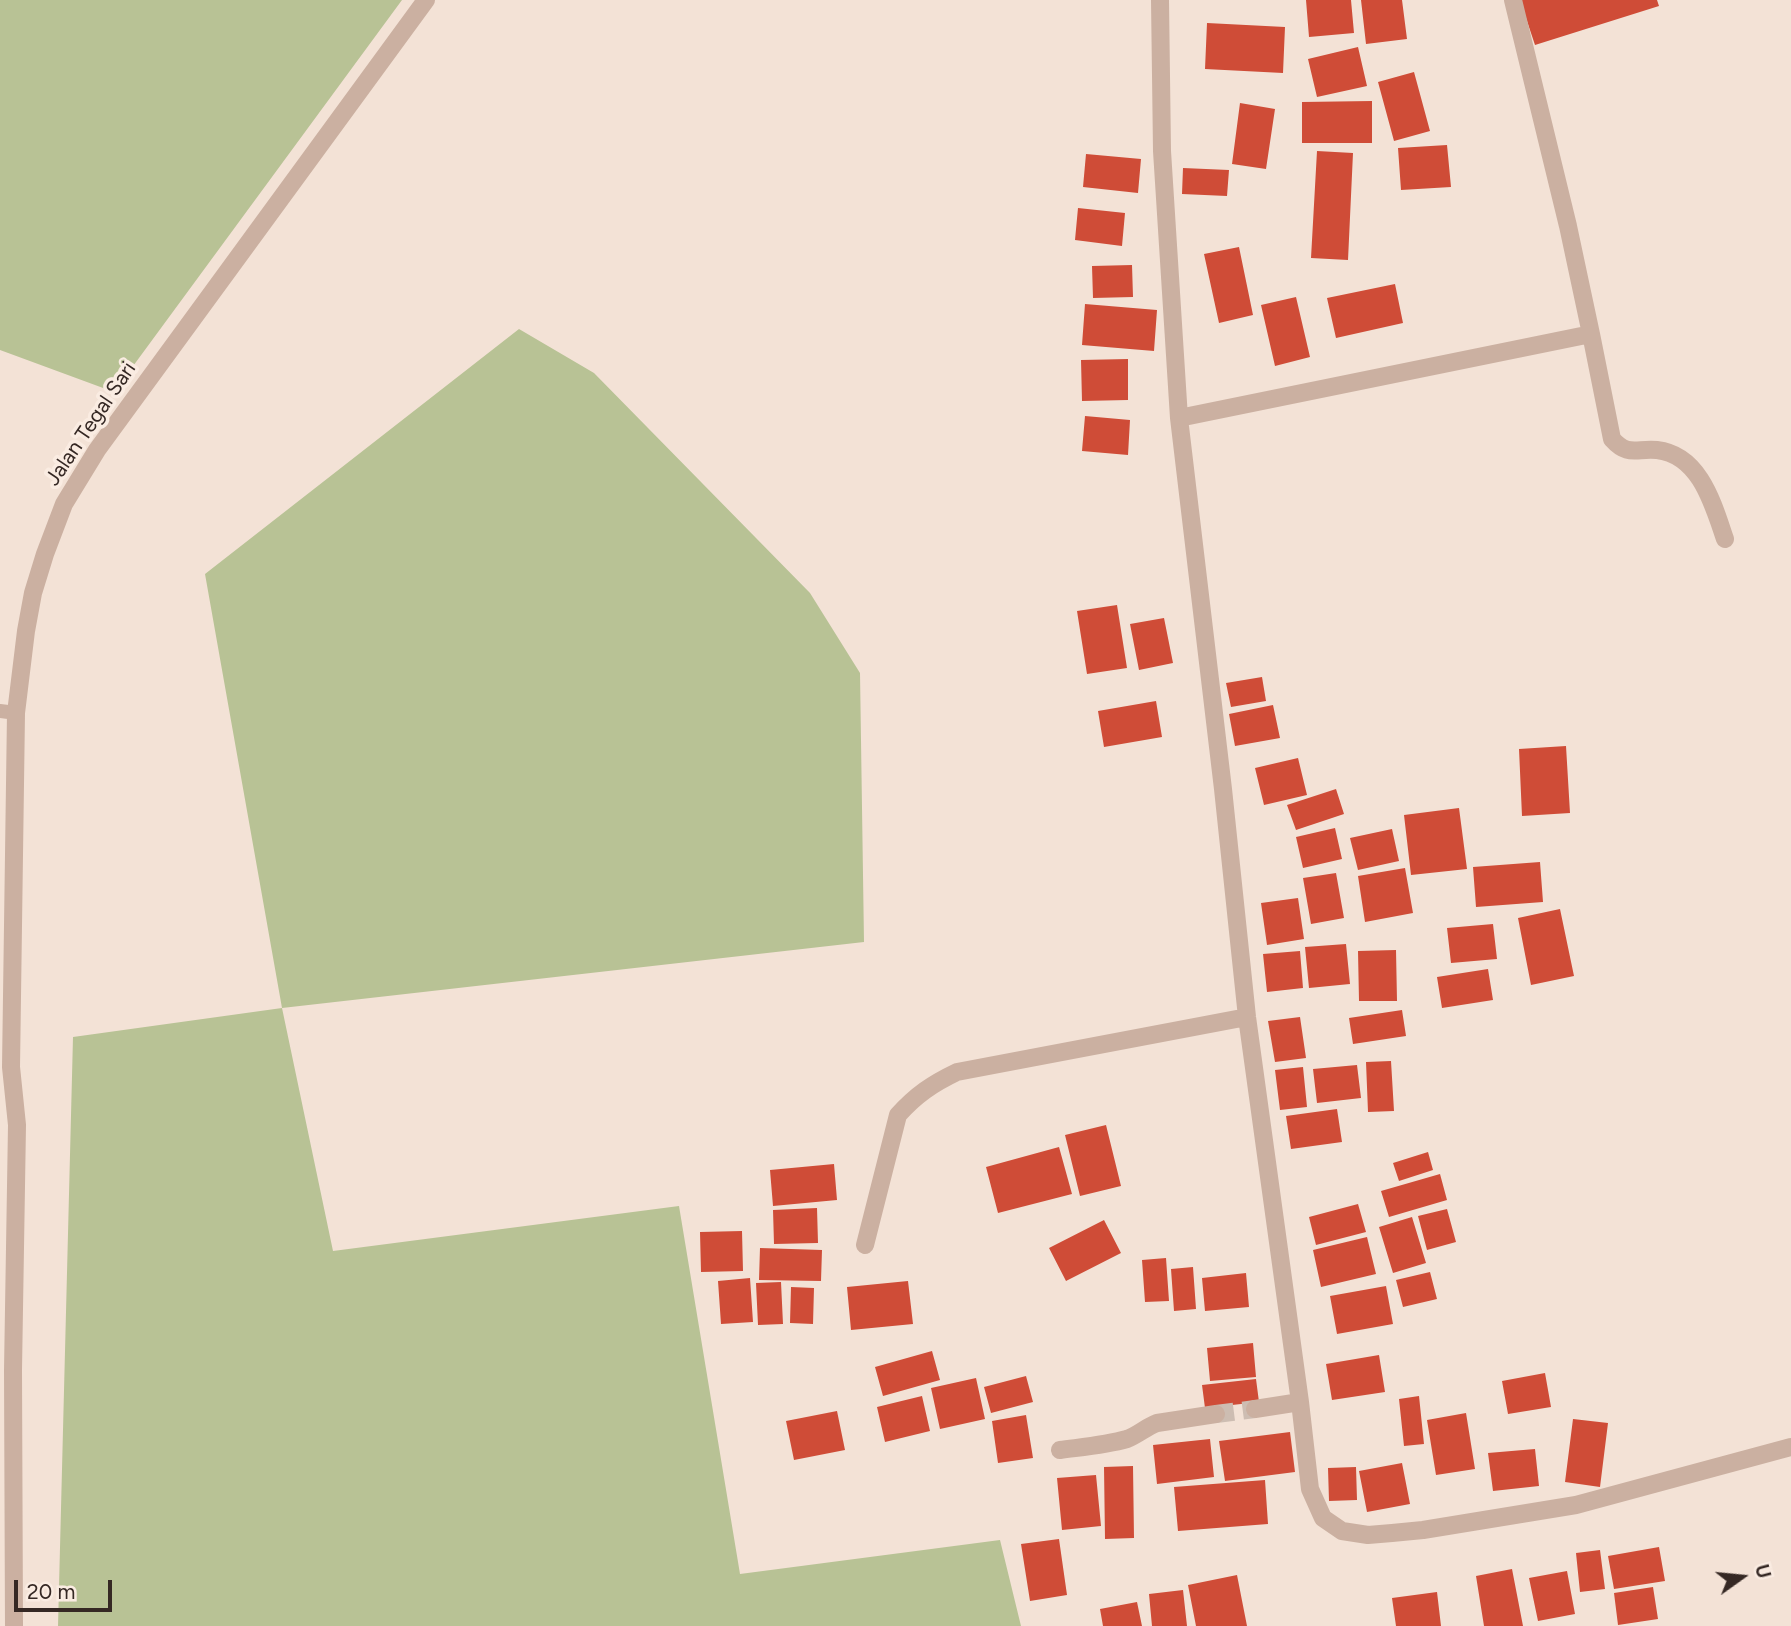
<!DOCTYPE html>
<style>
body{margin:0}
#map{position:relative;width:1791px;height:1626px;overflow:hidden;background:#f3e2d6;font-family:Figtree,sans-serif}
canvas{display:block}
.north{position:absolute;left:1707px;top:1542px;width:70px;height:70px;-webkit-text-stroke:5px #faece2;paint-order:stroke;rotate:75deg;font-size:19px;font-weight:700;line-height:28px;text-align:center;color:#352824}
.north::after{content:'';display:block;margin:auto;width:24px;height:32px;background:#352824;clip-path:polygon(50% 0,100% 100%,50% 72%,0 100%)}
.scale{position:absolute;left:14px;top:1580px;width:98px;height:32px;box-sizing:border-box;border:4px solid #352824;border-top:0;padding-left:9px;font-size:21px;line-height:24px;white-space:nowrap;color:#352824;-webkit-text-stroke:5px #faece2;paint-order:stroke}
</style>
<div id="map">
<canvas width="1791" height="1626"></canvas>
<div class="north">U</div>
<div class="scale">20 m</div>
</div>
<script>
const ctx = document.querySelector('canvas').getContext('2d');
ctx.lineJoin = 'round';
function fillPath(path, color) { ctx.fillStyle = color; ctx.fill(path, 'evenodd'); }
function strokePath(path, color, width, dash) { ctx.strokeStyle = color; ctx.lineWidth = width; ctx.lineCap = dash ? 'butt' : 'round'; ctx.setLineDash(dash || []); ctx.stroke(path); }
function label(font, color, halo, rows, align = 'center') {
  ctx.font = font + ' Figtree,sans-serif'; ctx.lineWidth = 7; ctx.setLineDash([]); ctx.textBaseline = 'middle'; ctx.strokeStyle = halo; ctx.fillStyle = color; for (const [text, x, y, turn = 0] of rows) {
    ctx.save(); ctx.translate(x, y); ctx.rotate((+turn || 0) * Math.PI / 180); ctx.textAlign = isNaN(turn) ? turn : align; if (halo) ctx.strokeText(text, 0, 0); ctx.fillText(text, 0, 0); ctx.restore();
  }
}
const green = new Path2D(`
 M 0,0 L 402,0 L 114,392 L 0,350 Z
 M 519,329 L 594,373 L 810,593 L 860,673 L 864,942 L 282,1008 L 333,1251 L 679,1206 L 740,1574 L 1000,1540 L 1021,1626 L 58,1626 L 73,1037 L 282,1008 L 205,574 Z`);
const building = new Path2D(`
 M 1306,0 L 1351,0 L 1354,33 L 1309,37 Z
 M 1361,0 L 1402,0 L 1407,39 L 1366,44 Z
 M 1520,0 L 1657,0 L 1659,6 L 1535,45 Z
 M 1207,23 L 1285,27 L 1283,73 L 1205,69 Z
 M 1358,47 L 1367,86 L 1317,97 L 1308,59 Z
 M 1414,72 L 1430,131 L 1394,141 L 1378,82 Z
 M 1372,101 L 1372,143 L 1302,143 L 1302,102 Z
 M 1240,103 L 1275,109 L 1266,169 L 1232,164 Z
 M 1447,145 L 1451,187 L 1401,190 L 1398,148 Z
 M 1317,151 L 1353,153 L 1348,260 L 1311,258 Z
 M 1086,154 L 1141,159 L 1138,193 L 1083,187 Z
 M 1183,168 L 1229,170 L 1227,196 L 1182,194 Z
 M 1078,208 L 1125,213 L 1122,246 L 1075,240 Z
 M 1239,247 L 1253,315 L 1219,323 L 1204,254 Z
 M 1132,265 L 1133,297 L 1093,298 L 1092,266 Z
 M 1395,284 L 1403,323 L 1336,338 L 1327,298 Z
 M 1296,297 L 1310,357 L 1275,366 L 1261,305 Z
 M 1085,304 L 1157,310 L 1154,351 L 1082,345 Z
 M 1128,359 L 1128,400 L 1082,401 L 1081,360 Z
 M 1085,416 L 1130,420 L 1128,455 L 1082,451 Z
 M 1117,605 L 1127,668 L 1087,674 L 1077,611 Z
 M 1164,618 L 1173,663 L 1139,670 L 1130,624 Z
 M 1262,677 L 1266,701 L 1231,707 L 1226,683 Z
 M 1156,701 L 1162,737 L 1104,747 L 1098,711 Z
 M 1273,705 L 1280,738 L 1235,746 L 1229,714 Z
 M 1566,746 L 1570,813 L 1522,816 L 1519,749 Z
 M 1298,758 L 1307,795 L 1264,805 L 1255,768 Z
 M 1336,789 L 1344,814 L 1296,830 L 1287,805 Z
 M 1459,808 L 1467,869 L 1411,875 L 1404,815 Z
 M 1335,828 L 1342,859 L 1303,868 L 1296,837 Z
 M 1392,829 L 1399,861 L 1358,870 L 1350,838 Z
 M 1540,862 L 1543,902 L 1476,907 L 1473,867 Z
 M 1405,868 L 1413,913 L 1365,922 L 1358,876 Z
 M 1336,873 L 1344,918 L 1311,924 L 1303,878 Z
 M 1298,898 L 1304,939 L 1267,945 L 1261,903 Z
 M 1560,909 L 1574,976 L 1531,985 L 1518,918 Z
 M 1493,924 L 1497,959 L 1451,963 L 1447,928 Z
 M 1346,944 L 1350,984 L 1309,988 L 1305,947 Z
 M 1396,950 L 1397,1001 L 1359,1001 L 1358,951 Z
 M 1300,951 L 1303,988 L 1267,992 L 1263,954 Z
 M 1488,969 L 1493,1000 L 1442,1008 L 1437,977 Z
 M 1402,1010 L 1406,1036 L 1353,1044 L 1349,1018 Z
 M 1300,1017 L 1306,1058 L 1275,1062 L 1268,1021 Z
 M 1391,1061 L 1394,1111 L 1368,1112 L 1366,1062 Z
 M 1357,1065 L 1361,1098 L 1317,1103 L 1313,1069 Z
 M 1303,1067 L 1307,1107 L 1280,1110 L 1275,1070 Z
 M 1337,1109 L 1342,1142 L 1291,1149 L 1286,1116 Z
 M 1106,1125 L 1121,1186 L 1080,1196 L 1065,1135 Z
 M 1059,1147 L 1072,1194 L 998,1213 L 986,1167 Z
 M 1428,1152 L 1433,1170 L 1399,1181 L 1393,1163 Z
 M 834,1164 L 837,1200 L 773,1206 L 770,1170 Z
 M 1440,1174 L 1447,1200 L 1389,1217 L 1381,1191 Z
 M 1358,1204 L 1366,1232 L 1316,1245 L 1309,1217 Z
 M 817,1208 L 818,1243 L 774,1244 L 773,1210 Z
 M 1447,1209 L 1456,1242 L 1427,1250 L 1418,1216 Z
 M 1412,1217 L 1426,1263 L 1393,1273 L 1379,1227 Z
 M 1104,1220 L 1121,1253 L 1066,1281 L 1049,1248 Z
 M 742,1231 L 743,1271 L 701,1272 L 700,1232 Z
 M 1367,1237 L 1376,1274 L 1321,1287 L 1313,1250 Z
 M 760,1248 L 822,1250 L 821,1281 L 759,1280 Z
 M 1166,1258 L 1169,1301 L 1145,1302 L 1142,1260 Z
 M 1193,1267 L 1196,1309 L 1174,1311 L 1171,1269 Z
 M 1430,1272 L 1437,1299 L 1403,1307 L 1396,1280 Z
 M 1246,1273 L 1249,1307 L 1205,1311 L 1202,1278 Z
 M 750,1278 L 753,1322 L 721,1324 L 718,1281 Z
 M 908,1281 L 913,1324 L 851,1330 L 847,1287 Z
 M 781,1282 L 783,1324 L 758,1325 L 756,1283 Z
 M 1386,1286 L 1393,1324 L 1337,1334 L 1330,1296 Z
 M 791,1287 L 814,1288 L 813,1324 L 790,1323 Z
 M 1253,1343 L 1256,1377 L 1210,1381 L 1207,1348 Z
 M 932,1351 L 940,1380 L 883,1396 L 875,1367 Z
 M 1379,1355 L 1385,1392 L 1332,1400 L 1326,1364 Z
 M 1545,1373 L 1551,1407 L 1508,1414 L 1502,1381 Z
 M 1026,1376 L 1033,1402 L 991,1413 L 984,1387 Z
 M 976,1378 L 985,1419 L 940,1429 L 931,1388 Z
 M 1256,1379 L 1259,1402 L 1205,1408 L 1202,1385 Z
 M 922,1396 L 930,1431 L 885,1442 L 877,1407 Z
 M 1419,1396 L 1424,1444 L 1404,1446 L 1399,1399 Z
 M 837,1411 L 845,1450 L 794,1460 L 786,1421 Z
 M 1466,1413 L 1475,1469 L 1436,1475 L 1427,1420 Z
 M 1026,1415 L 1033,1458 L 998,1463 L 992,1421 Z
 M 1573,1419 L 1608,1423 L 1600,1487 L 1565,1482 Z
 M 1290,1432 L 1295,1472 L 1225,1481 L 1219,1441 Z
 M 1210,1439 L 1214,1477 L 1157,1484 L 1153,1445 Z
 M 1535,1449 L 1539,1486 L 1493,1491 L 1488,1453 Z
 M 1402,1463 L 1410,1504 L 1367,1512 L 1359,1471 Z
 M 1133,1466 L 1134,1538 L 1105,1539 L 1104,1467 Z
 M 1356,1467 L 1357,1500 L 1329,1501 L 1328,1468 Z
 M 1096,1475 L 1101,1526 L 1062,1530 L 1057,1478 Z
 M 1265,1480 L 1268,1524 L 1178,1531 L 1174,1487 Z
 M 1059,1539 L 1067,1595 L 1030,1601 L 1021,1544 Z
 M 1659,1547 L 1665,1581 L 1614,1589 L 1608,1556 Z
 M 1600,1550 L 1605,1589 L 1580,1592 L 1576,1553 Z
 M 1512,1569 L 1523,1626 L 1484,1626 L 1476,1576 Z
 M 1567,1571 L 1575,1614 L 1538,1621 L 1529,1578 Z
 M 1237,1575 L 1247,1626 L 1196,1626 L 1188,1585 Z
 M 1653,1587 L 1658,1619 L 1618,1625 L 1614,1593 Z
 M 1183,1590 L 1187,1626 L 1152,1626 L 1149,1594 Z
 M 1437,1592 L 1441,1626 L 1396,1626 L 1392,1598 Z
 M 1137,1602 L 1142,1626 L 1103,1626 L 1100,1609 Z`);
const streetTunnel = new Path2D(`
 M 1216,1414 L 1255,1409`);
const lane = new Path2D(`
 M 0,711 L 16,713`);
const street = new Path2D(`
 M 1160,0 L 1162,151 L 1179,418 L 1223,789 L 1247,1017 L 1300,1402 L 1310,1489 L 1323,1518 L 1342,1531 L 1368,1535 L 1392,1533 L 1423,1530 L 1576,1505 L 1791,1447
 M 1591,334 L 1612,439 C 1628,457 1636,448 1657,450 C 1700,455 1713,504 1725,539
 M 1179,418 L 1591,334 L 1568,226 L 1513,0
 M 865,1245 L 898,1115 C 916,1095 932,1084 957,1072 L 1247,1017
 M 1255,1409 L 1300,1402
 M 1060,1450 C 1082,1447 1106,1445 1127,1439 C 1138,1435 1146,1427 1157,1423 L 1216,1414
 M 14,1626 L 13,1370 L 17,1125 L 11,1067 L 16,713 L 26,631 L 33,593 L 45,554 L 64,504 L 97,450 L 426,0`);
const streetNames = [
 ["Jalan Tegal Sari",91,424,-56]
];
fillPath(green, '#b8c295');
fillPath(building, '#cf4c37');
strokePath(streetTunnel, '#cdbdb2', 18, [18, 9]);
strokePath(lane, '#cbb0a1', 14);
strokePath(street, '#cbb0a1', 18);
label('21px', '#352824', '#faece2', streetNames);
</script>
